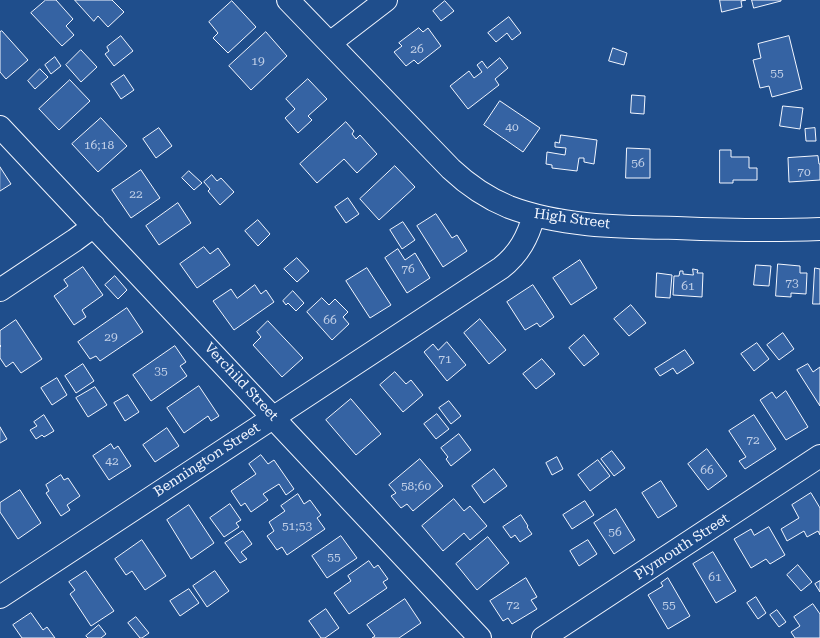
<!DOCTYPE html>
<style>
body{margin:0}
canvas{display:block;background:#1f4e8c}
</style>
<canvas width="820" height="638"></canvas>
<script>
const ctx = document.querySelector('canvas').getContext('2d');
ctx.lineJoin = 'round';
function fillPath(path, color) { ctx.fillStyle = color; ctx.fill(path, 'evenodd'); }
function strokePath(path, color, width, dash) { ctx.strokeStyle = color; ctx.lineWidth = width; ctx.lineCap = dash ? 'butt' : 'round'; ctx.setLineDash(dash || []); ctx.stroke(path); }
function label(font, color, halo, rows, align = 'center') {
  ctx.font = font + ' "Roboto Serif",serif'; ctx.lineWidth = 3; ctx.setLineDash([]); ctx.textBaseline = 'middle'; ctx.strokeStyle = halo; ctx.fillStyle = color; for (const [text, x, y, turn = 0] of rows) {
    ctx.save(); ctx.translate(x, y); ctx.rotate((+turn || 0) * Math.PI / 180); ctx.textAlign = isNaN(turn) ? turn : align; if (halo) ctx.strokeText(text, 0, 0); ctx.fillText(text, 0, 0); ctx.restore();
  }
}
const building = new Path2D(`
 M 46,0 L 56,0 L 73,19 L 66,26 L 74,35 L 62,46 L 31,13 Z
 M 75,0 L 112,0 L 124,12 L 108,27 L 98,16 L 94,21 Z
 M 720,0 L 746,0 L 741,1 L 742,7 L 722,12 Z
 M 752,0 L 781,0 L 781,1 L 754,8 Z
 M 232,1 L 256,27 L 228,53 L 213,38 L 218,33 L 209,22 Z
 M 445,1 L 454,11 L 441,21 L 433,11 Z
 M 509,17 L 521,33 L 512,40 L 507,33 L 496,42 L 488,33 Z
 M 419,28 L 423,32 L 428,28 L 441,46 L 418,64 L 414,60 L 406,66 L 394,52 L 402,46 L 399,43 Z
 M 2,31 L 28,60 L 6,79 L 0,72 L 0,32 Z
 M 266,32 L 287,56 L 251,90 L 229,66 Z
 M 121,36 L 133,51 L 114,66 L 105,54 L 109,51 L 107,47 Z
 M 789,36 L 802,89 L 772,97 L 769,86 L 760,88 L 753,60 L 761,58 L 758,44 Z
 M 613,48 L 627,53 L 624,65 L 609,61 Z
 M 81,50 L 97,67 L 81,82 L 66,65 Z
 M 55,57 L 61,66 L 51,74 L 45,65 Z
 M 500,58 L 508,68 L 495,79 L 499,85 L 468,109 L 450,86 L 469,71 L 474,78 L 482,72 L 477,65 L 482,61 L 487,68 Z
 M 40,69 L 48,77 L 35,89 L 28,81 Z
 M 124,75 L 134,90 L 121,99 L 111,84 Z
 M 308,79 L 327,99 L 308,116 L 312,120 L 298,133 L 285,118 L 295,109 L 286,99 Z
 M 70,80 L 90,101 L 59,130 L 39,109 Z
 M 632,95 L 645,96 L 644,114 L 631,113 Z
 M 500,101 L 540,128 L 523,152 L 484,125 Z
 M 783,106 L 803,108 L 800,129 L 780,126 Z
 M 101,118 L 127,146 L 98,172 L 72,144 Z
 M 346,122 L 354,131 L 352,134 L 356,139 L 360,135 L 377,154 L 357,173 L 344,159 L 317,183 L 300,164 Z
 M 159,128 L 172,146 L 156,158 L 143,139 Z
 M 815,128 L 816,141 L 806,141 L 805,129 Z
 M 561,135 L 597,140 L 594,164 L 584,162 L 584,158 L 579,158 L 577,171 L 552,168 L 552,165 L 546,164 L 547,152 L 565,155 L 566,148 L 555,147 L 555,142 L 559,143 Z
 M 627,148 L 650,149 L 650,178 L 626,178 Z
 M 720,150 L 731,150 L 731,157 L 749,157 L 749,168 L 757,168 L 757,180 L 733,180 L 733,183 L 720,183 Z
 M 818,156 L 819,164 L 820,164 L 820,180 L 789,182 L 788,158 Z
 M 395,166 L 415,187 L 379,220 L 360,199 Z
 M 0,167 L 11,184 L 0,191 Z
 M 141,170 L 160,198 L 131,218 L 112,190 Z
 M 189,171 L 202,183 L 194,190 L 182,178 Z
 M 212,175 L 217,181 L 221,178 L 234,192 L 220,205 L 208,191 L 210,189 L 204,182 Z
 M 348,198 L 359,214 L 346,223 L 335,207 Z
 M 178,203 L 191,223 L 159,245 L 146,226 Z
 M 436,214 L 452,238 L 457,235 L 467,251 L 443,267 L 417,226 Z
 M 258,220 L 270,234 L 258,246 L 245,231 Z
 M 403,222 L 415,240 L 402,249 L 390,230 Z
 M 204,247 L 210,254 L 218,248 L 230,265 L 197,288 L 180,264 Z
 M 398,249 L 405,260 L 415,253 L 430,278 L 407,293 L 385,258 Z
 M 297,258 L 309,271 L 297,282 L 284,269 Z
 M 580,260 L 597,288 L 571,305 L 553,278 Z
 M 778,264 L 800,266 L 800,273 L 807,273 L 806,294 L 791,293 L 791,297 L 776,296 Z
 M 756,265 L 771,266 L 769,286 L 754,285 Z
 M 83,267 L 103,295 L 82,310 L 86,317 L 74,325 L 54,296 L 68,286 L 64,280 Z
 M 367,268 L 391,305 L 370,318 L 346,281 Z
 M 815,268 L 820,269 L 820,304 L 813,304 Z
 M 693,269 L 698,270 L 697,273 L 703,273 L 702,297 L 673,295 L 674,276 L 679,276 L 680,271 L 683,271 L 683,274 L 693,275 Z
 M 657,273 L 672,275 L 670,298 L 656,297 Z
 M 115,276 L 127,290 L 118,299 L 105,285 Z
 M 255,285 L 261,294 L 266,290 L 274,302 L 234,330 L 213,301 L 231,289 L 237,298 Z
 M 533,285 L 554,317 L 540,327 L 537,323 L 525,330 L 507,302 Z
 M 293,291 L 304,303 L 296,311 L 288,303 L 286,305 L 283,301 Z
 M 322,298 L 329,305 L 335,299 L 348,312 L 343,317 L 349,324 L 332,340 L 307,312 Z
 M 631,305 L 646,323 L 629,336 L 614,319 Z
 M 127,308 L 143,332 L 100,361 L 96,356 L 90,359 L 78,342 Z
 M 480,319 L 506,350 L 489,364 L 464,333 Z
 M 16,320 L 42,359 L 21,373 L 13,362 L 6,367 L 0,358 L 0,347 L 1,346 L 0,345 L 0,331 Z
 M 268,321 L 303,358 L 282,377 L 253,345 L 261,337 L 257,332 Z
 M 783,333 L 794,349 L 779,360 L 767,345 Z
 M 584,335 L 599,354 L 584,366 L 569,348 Z
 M 447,342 L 466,365 L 447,381 L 424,352 L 433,344 L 438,350 Z
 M 757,343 L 769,359 L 754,371 L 741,354 Z
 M 175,346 L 186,362 L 180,366 L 187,376 L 151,401 L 133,375 Z
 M 685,350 L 694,363 L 677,374 L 673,368 L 660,376 L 655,369 Z
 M 542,359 L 555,374 L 536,389 L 523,374 Z
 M 83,364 L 94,381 L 76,393 L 65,376 Z
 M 808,364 L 813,372 L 820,367 L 820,406 L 797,370 Z
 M 395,372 L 406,384 L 411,380 L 423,395 L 403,412 L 380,385 Z
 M 57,378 L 67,395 L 52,405 L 41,388 Z
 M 199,386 L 219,416 L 211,421 L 208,416 L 184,433 L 167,408 Z
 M 95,387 L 107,405 L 88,417 L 76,398 Z
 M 786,391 L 808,427 L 786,440 L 760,400 L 772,392 L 776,398 Z
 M 128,395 L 139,412 L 125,421 L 114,403 Z
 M 351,399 L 381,434 L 356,455 L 326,420 Z
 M 449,401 L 461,416 L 451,424 L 439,408 Z
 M 437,414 L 449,429 L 436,439 L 424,424 Z
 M 44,415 L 54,431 L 44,437 L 42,435 L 36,439 L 30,430 L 37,426 L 34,422 Z
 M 754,415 L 776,449 L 745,469 L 739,461 L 746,457 L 729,431 Z
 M 0,427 L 7,439 L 0,443 Z
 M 167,428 L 179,446 L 155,462 L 143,445 Z
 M 459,434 L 471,450 L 451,466 L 446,459 L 448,457 L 441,448 Z
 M 111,444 L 114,449 L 118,446 L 131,466 L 109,480 L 93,456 Z
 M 707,449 L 727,476 L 708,490 L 688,464 Z
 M 612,451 L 625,468 L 614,476 L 601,459 Z
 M 261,455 L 268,464 L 274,460 L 294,489 L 286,495 L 279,484 L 263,494 L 268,500 L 251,512 L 245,503 L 241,506 L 231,491 L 256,474 L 249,464 Z
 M 557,457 L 563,469 L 552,475 L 546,463 Z
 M 420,459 L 443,486 L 413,511 L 407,504 L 401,508 L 391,496 L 396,493 L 389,485 Z
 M 598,460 L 610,476 L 590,491 L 578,475 Z
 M 494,469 L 507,486 L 484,503 L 472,486 Z
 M 61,475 L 64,480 L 68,478 L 80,496 L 67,505 L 70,510 L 61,516 L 46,493 L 49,491 L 46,485 Z
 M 661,481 L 677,506 L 658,518 L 642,493 Z
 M 20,490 L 41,523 L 18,539 L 0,512 L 0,503 Z
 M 811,493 L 820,508 L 820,535 L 818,531 L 807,537 L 804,531 L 787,541 L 781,529 L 799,518 L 792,505 Z
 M 298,494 L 304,504 L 310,500 L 321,515 L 317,518 L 325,529 L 287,555 L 282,547 L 277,550 L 267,536 L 274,531 L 269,522 L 285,511 L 281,506 Z
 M 454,499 L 464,511 L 470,506 L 487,526 L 470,540 L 464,533 L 443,551 L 422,526 Z
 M 585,501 L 594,515 L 572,529 L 563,515 Z
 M 230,504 L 241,520 L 236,523 L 239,527 L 224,537 L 210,518 Z
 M 189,505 L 214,543 L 191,559 L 167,520 Z
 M 616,509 L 635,540 L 614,554 L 594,523 Z
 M 521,515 L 528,526 L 527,527 L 532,534 L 520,542 L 515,535 L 511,538 L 503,527 Z
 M 769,527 L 785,555 L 770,564 L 766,559 L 751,568 L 734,539 L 751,529 L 754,535 Z
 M 243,531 L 252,544 L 241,552 L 247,559 L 240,563 L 225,543 Z
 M 341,536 L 357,558 L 327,578 L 312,556 Z
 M 488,537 L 509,563 L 477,590 L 456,564 Z
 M 142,540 L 166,576 L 145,590 L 132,571 L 126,575 L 115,559 Z
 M 588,540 L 597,554 L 579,566 L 570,551 Z
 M 713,552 L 736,591 L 716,603 L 693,564 Z
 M 369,561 L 374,568 L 378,565 L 388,579 L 383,582 L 387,588 L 349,614 L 334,593 L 351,581 L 348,576 Z
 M 798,565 L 812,582 L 801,591 L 787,575 Z
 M 86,571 L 114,611 L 91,626 L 70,594 L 75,590 L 69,582 Z
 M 215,571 L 229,591 L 207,607 L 193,586 Z
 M 526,578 L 537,597 L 531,600 L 537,609 L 512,624 L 508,618 L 503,621 L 490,601 Z
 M 668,578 L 690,616 L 668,629 L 648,595 L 663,586 L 661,583 Z
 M 820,581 L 820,592 L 815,584 Z
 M 189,589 L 199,603 L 180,616 L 170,601 Z
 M 756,597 L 766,613 L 758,619 L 747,603 Z
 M 405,599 L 421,623 L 399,638 L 372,638 L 375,636 L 367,625 Z
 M 813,604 L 820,614 L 820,638 L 795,638 L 791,632 L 800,626 L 794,617 Z
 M 326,609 L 339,628 L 325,638 L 321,638 L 309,621 Z
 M 777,610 L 786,622 L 779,627 L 770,615 Z
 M 31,613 L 43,630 L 47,627 L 55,638 L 22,638 L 13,625 Z
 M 136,617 L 149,633 L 142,638 L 140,638 L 128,623 Z
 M 99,625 L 106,634 L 101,638 L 88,638 L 86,636 Z`);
const minor = new Path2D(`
 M 288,0 L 451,169 C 468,185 487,198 509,207 C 562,227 622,227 677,228 C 725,230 772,231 820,229
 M 330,43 L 386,0
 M 0,127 L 480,638
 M 0,290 L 75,240 L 94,226
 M 0,597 L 501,268 C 519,254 528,237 534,215
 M 543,638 L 820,456`);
const numberNames = [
 ["26",417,49],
 ["19",258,61],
 ["55",777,73],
 ["40",512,127],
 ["16;18",99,145],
 ["56",638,163],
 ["70",804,172],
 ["22",136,194],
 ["76",408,269],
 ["73",792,283],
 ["61",688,286],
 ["66",330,320],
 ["29",111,337],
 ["71",445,359],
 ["35",161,371],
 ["72",753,440],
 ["42",112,461],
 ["66",707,470],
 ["58;60",416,486],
 ["51;53",297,526],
 ["56",615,532],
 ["55",334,557],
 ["61",715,577],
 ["72",513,605],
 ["55",669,605]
];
const streetNames = [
 ["High Street",572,219,8],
 ["Verchild Street",241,382,47],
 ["Bennington Street",207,460,-33],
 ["Plymouth Street",682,547,-33]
];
fillPath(building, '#3563a3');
strokePath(building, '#f2f6ff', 1);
strokePath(minor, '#f2f6ff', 24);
strokePath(minor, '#1f4e8c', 22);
label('12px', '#c3d1e8', null, numberNames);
label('14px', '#f2f6ff', '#1f4e8c', streetNames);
</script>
